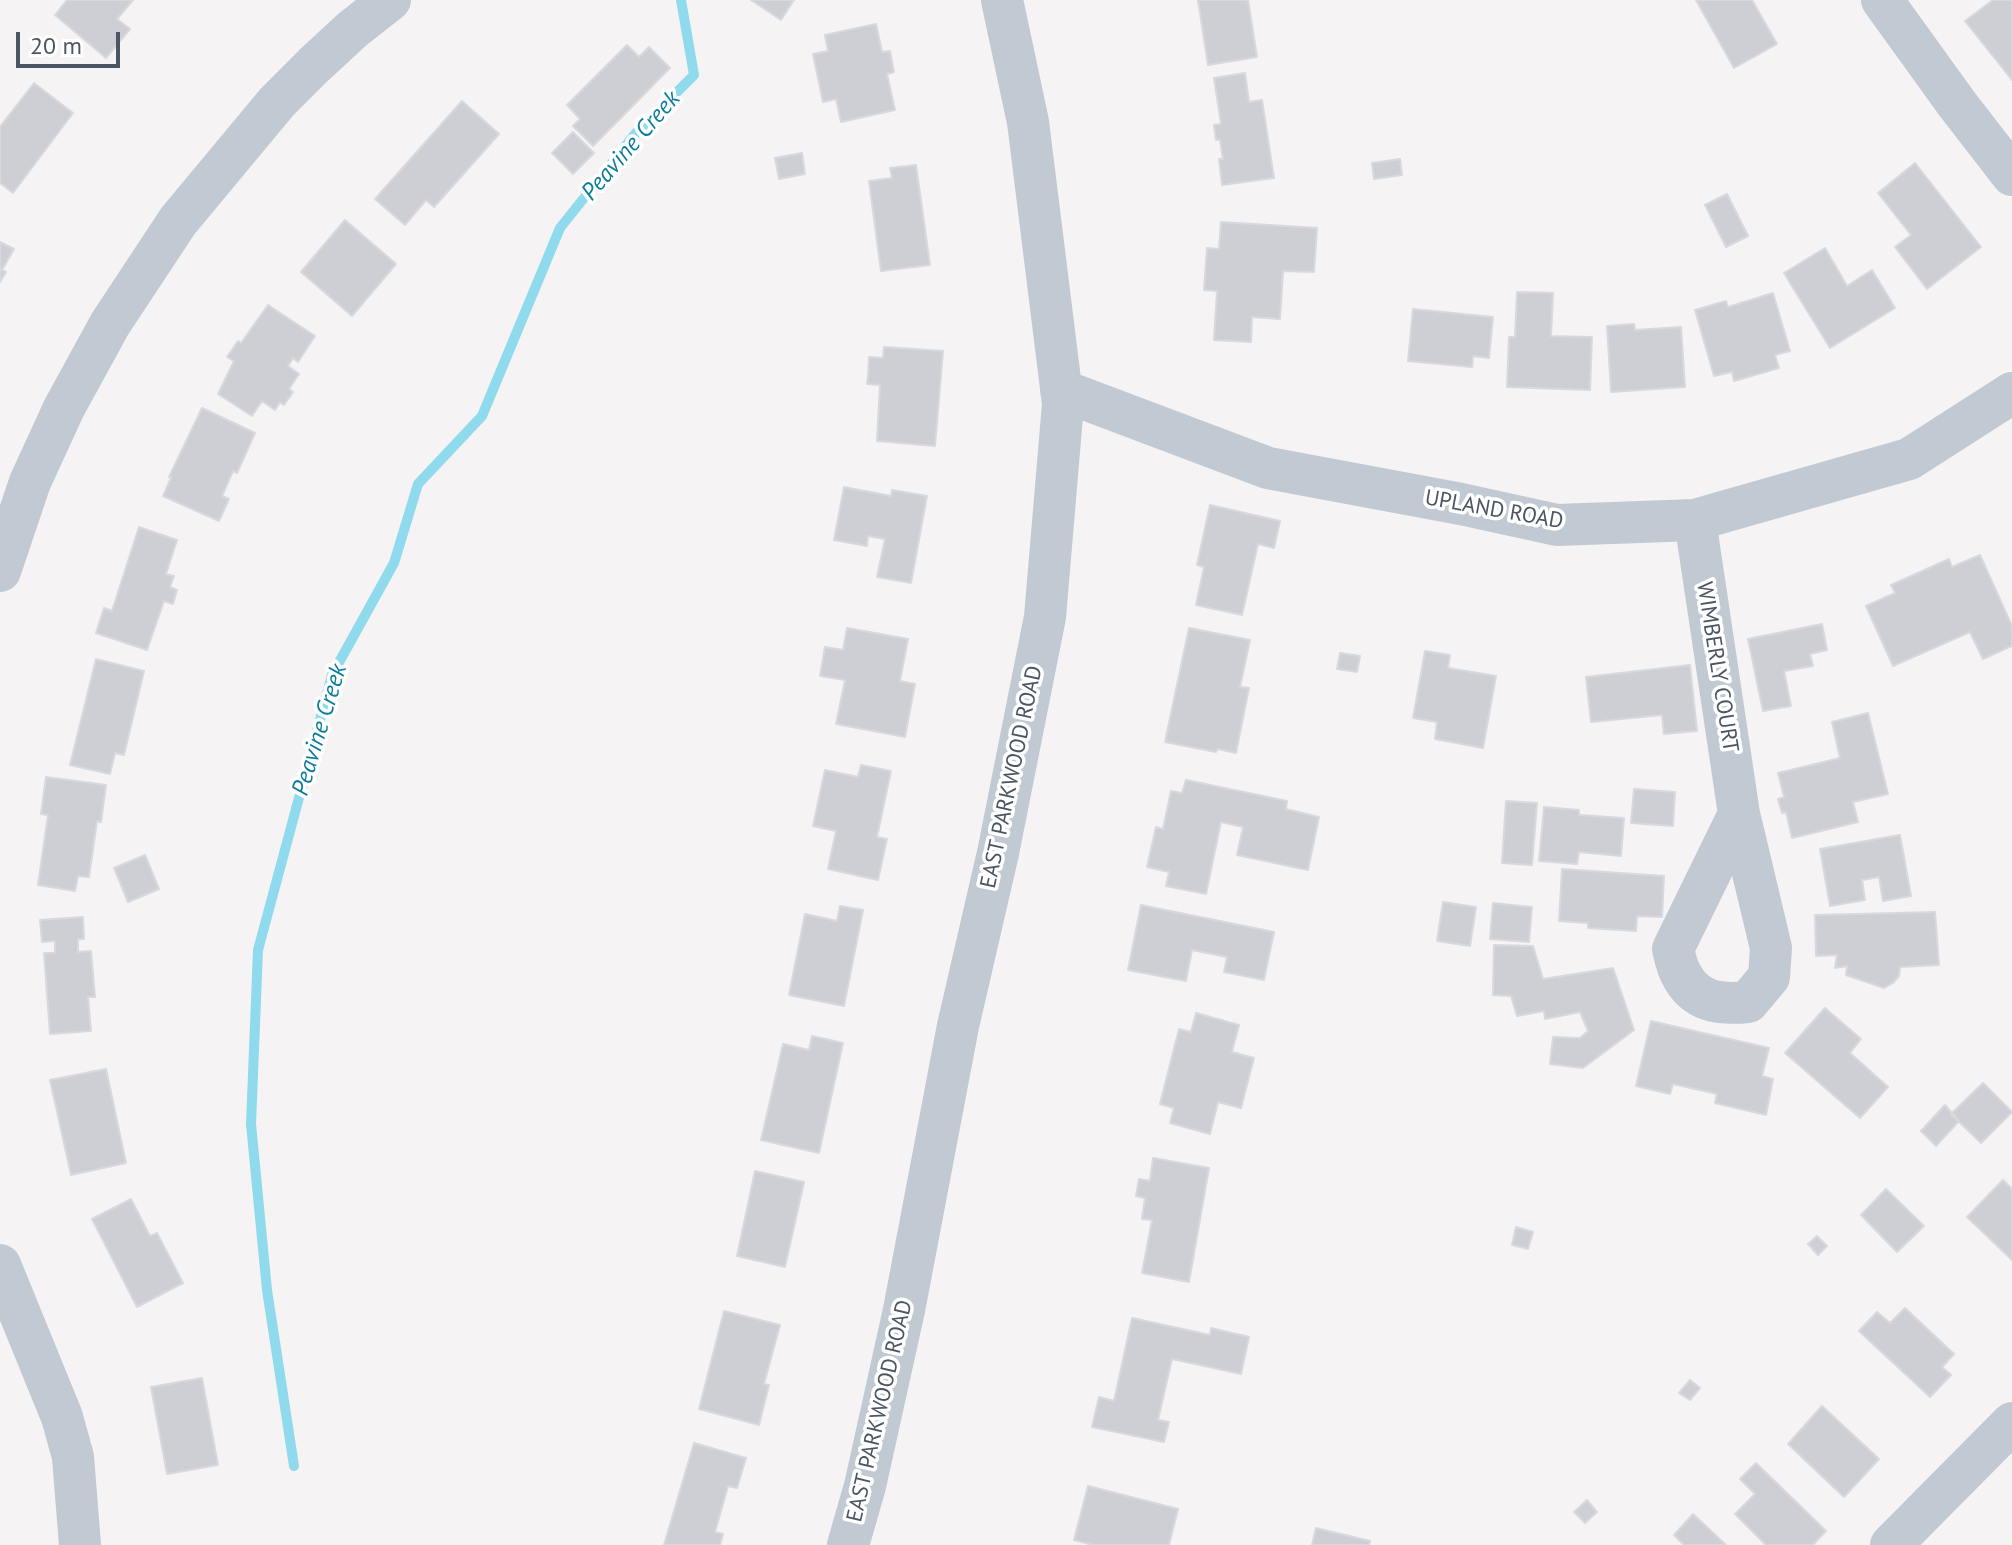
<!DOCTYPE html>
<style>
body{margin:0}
#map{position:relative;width:2012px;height:1545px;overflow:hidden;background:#f5f3f3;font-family:"PT Sans",sans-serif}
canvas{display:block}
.scale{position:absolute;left:16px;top:32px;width:104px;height:36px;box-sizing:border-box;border:4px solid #4a5661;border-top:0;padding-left:10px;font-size:24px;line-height:28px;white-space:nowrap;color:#4a5661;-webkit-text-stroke:6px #fff;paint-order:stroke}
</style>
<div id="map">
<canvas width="2012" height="1545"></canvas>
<div class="scale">20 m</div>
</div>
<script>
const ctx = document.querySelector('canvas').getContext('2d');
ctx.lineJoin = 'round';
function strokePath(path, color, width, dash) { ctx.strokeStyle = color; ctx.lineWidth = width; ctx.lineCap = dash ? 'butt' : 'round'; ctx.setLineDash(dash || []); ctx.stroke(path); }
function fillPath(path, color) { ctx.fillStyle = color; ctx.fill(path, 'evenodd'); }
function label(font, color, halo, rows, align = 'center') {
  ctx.font = font + ' "PT Sans",sans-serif'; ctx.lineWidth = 7; ctx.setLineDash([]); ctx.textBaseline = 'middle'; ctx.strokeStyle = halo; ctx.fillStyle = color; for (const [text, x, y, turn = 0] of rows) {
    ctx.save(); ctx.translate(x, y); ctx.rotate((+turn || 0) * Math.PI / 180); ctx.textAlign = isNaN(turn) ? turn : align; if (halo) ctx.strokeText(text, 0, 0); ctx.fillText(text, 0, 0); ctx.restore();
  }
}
const stream = new Path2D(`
 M 294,1466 L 267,1290 L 251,1124 L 258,950 L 332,675 L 394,563 L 418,484 L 482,416 L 560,228 L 635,134 L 694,75 L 681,0`);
const building = new Path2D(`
 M 67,0 L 133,0 L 117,19 L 130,29 L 106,58 L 55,15 Z
 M 751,0 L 794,0 L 781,20 Z
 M 1198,0 L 1248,0 L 1257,57 L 1208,65 Z
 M 1696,0 L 1752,0 L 1777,44 L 1734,68 Z
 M 1993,0 L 2012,0 L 2012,80 L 1965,21 Z
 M 876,24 L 882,52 L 890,51 L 894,72 L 887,74 L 895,110 L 841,122 L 836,99 L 823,102 L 813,54 L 828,51 L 825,35 Z
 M 627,45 L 639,57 L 649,47 L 670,68 L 593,146 L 573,126 L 580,119 L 567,105 Z
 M 1245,73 L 1249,102 L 1262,100 L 1274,178 L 1222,185 L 1219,159 L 1223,159 L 1220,140 L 1216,140 L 1214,125 L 1221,124 L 1214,78 Z
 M 34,83 L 73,113 L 13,193 L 0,183 L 0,127 Z
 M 462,101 L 499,134 L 434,207 L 426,200 L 405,225 L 375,199 Z
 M 573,132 L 594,153 L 573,174 L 552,153 Z
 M 802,153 L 805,174 L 779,179 L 775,158 Z
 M 1400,159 L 1402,175 L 1374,179 L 1372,163 Z
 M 1915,163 L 1981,247 L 1927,289 L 1895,247 L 1911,235 L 1878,193 Z
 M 916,165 L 930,265 L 881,271 L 869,181 L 892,178 L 890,168 Z
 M 1727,194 L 1748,236 L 1726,247 L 1705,205 Z
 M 345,220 L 396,264 L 352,316 L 301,272 Z
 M 1221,222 L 1317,228 L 1314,272 L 1283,271 L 1280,319 L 1252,317 L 1251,342 L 1214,340 L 1217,291 L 1204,290 L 1207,248 L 1219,249 Z
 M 0,242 L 14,249 L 2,270 L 6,272 L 0,282 Z
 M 1825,248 L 1847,286 L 1872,270 L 1895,308 L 1830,348 L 1784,273 Z
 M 1517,292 L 1553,293 L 1551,336 L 1592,337 L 1590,390 L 1507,387 L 1509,337 L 1515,337 Z
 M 1773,293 L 1790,351 L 1775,355 L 1779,368 L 1734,381 L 1732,372 L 1714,376 L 1695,310 L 1726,301 L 1728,307 Z
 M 268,305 L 315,336 L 298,362 L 293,358 L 288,366 L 299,374 L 289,389 L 293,392 L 284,405 L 280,402 L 275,410 L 262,401 L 252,416 L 218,394 L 234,361 L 227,357 L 238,341 L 241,343 Z
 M 1413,309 L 1493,317 L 1489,358 L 1473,356 L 1472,367 L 1408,361 Z
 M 1634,324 L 1635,330 L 1681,327 L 1685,387 L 1611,392 L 1607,326 Z
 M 884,347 L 943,351 L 935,446 L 877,441 L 880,385 L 867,384 L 868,377 L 869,357 L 883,358 Z
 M 202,408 L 255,433 L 237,473 L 233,471 L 222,496 L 229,499 L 219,521 L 163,496 L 171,478 L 169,477 Z
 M 844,487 L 891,496 L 892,490 L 927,496 L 911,583 L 877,577 L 885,539 L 868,536 L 867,546 L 834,540 Z
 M 1210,505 L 1280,521 L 1274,548 L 1258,544 L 1242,615 L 1196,605 L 1204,567 L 1197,565 Z
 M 139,527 L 177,540 L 166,574 L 174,576 L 170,587 L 177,590 L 173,604 L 164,601 L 147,650 L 96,633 L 104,608 L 112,611 Z
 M 1980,555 L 2012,626 L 2012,646 L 1983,659 L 1970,632 L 1893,666 L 1866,606 L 1895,593 L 1891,585 L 1949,559 L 1952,567 Z
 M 1822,624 L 1827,650 L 1810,654 L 1813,666 L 1784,671 L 1791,706 L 1763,711 L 1748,639 Z
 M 847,628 L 908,639 L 900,681 L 915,684 L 905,737 L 836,724 L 845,680 L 820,676 L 825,647 L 843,650 Z
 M 1189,628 L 1250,640 L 1240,687 L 1249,688 L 1236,753 L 1218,749 L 1216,752 L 1165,742 Z
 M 1425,651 L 1450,655 L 1448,668 L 1496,676 L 1483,748 L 1435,739 L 1437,722 L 1413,718 Z
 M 1340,653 L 1360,656 L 1357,672 L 1337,669 Z
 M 96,659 L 144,671 L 124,755 L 115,753 L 110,774 L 70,765 Z
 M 1690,665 L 1697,731 L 1664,734 L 1662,715 L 1591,722 L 1586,677 Z
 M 1868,713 L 1888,794 L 1853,802 L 1858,822 L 1792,838 L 1786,812 L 1782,813 L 1778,799 L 1784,797 L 1778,773 L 1840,758 L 1832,722 Z
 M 861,765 L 891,771 L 877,837 L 887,839 L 878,880 L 828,869 L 836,831 L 813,826 L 825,770 L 858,777 Z
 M 46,777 L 106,785 L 101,822 L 97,821 L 89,877 L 78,876 L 75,891 L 38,885 L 48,815 L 41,814 Z
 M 1186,780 L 1287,801 L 1286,809 L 1319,817 L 1308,870 L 1237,855 L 1243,827 L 1221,822 L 1206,894 L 1166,886 L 1169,872 L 1147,867 L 1156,827 L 1163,829 L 1171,791 L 1182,793 Z
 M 1634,789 L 1675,792 L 1673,826 L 1631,823 Z
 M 1506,801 L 1537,803 L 1532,865 L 1502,863 Z
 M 1544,807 L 1579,810 L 1579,815 L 1624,818 L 1621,856 L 1579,852 L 1577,864 L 1539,861 Z
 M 1900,835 L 1911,896 L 1883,901 L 1879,877 L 1862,880 L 1865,900 L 1830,906 L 1820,849 Z
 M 145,855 L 159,889 L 128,902 L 114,868 Z
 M 1562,869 L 1664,876 L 1662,917 L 1637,916 L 1636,931 L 1588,928 L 1588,923 L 1559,921 Z
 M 1443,902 L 1476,907 L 1470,946 L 1437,941 Z
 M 1493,903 L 1532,907 L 1529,942 L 1490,939 Z
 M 1141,905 L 1274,932 L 1264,980 L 1224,972 L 1227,957 L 1192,950 L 1186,981 L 1128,970 Z
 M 840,906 L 863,910 L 844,1006 L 789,995 L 805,914 L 837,921 Z
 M 1935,912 L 1939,965 L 1900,967 L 1899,976 L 1893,983 L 1884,988 L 1846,975 L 1847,966 L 1835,968 L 1837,955 L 1816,956 L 1815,915 Z
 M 83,917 L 84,939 L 78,939 L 78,952 L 91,951 L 95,997 L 88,997 L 91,1031 L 50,1034 L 44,953 L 55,953 L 55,941 L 42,942 L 40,920 Z
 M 1494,945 L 1533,946 L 1543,979 L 1613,968 L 1634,1030 L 1583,1068 L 1550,1064 L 1553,1037 L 1580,1038 L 1588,1031 L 1580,1012 L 1545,1019 L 1544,1011 L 1517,1016 L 1511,996 L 1493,995 Z
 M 1825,1008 L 1861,1039 L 1850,1053 L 1888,1087 L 1860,1118 L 1785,1053 Z
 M 1196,1013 L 1239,1025 L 1232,1052 L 1254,1058 L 1241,1108 L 1218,1102 L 1210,1134 L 1170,1123 L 1174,1108 L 1160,1104 L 1179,1029 L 1191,1032 Z
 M 1651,1021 L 1769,1048 L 1762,1076 L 1773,1079 L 1766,1115 L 1715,1103 L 1717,1094 L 1673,1084 L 1670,1094 L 1636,1086 Z
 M 812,1036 L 843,1043 L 819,1153 L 761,1140 L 783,1044 L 809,1050 Z
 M 106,1069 L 126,1163 L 71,1175 L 50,1080 Z
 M 1983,1083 L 2012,1112 L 1981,1143 L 1951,1114 Z
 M 1945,1105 L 1959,1121 L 1936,1146 L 1921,1131 Z
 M 1153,1158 L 1209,1168 L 1189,1282 L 1142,1273 L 1152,1220 L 1142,1219 L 1145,1198 L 1136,1196 L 1139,1179 L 1150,1181 Z
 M 755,1171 L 804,1182 L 785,1267 L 737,1256 Z
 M 2003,1180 L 2012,1189 L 2012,1260 L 1967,1217 Z
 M 1886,1189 L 1924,1226 L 1897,1252 L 1861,1215 Z
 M 131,1199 L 150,1236 L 157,1233 L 183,1283 L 137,1307 L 92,1219 Z
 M 1516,1227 L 1533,1232 L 1528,1249 L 1512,1245 Z
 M 1817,1236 L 1827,1246 L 1818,1255 L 1808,1244 Z
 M 1905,1308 L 1954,1354 L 1942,1367 L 1951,1375 L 1930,1397 L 1859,1331 L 1877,1312 L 1890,1323 Z
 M 724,1311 L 780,1325 L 764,1384 L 769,1385 L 759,1425 L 699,1409 Z
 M 1132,1318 L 1210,1335 L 1211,1328 L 1249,1337 L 1241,1374 L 1172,1359 L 1158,1420 L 1169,1422 L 1164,1442 L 1092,1427 L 1099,1397 L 1114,1401 Z
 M 202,1378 L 218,1465 L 167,1474 L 151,1387 Z
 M 1690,1380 L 1700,1388 L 1690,1400 L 1679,1393 Z
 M 1822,1406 L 1879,1459 L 1844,1497 L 1788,1444 Z
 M 694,1443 L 746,1458 L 737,1488 L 728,1486 L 715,1532 L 723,1534 L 720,1545 L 664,1545 Z
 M 1756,1463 L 1826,1531 L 1813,1545 L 1766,1545 L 1735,1514 L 1755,1494 L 1740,1479 Z
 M 1088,1486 L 1178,1509 L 1169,1545 L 1093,1545 L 1074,1540 Z
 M 1587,1500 L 1597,1512 L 1585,1523 L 1574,1512 Z
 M 1693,1514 L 1726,1545 L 1684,1545 L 1674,1535 Z
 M 1316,1528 L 1370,1541 L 1369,1545 L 1312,1545 Z`);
const street = new Path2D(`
 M 1882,0 L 1957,104 L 2012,175
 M 1061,390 L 1268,468 L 1461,504 L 1557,525 L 1695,520 L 1909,459 L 2012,393
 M 1695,520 L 1739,814 L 1771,948 L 1769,977 L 1748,1002 C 1719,1005 1695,1002 1681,974 C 1677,967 1675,957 1673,949 L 1739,814
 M 0,571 L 30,482 L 64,408 L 110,324 L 178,221 L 277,102 L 314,65 L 353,29 L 390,0
 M 0,1265 L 62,1417 L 73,1457 L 80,1545
 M 848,1545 L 865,1486 L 904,1310 L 958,1026 L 998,853 L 1045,617 L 1063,404 L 1028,122 L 1002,0
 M 1891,1545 L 2012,1423`);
const streetNames = [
 ["UPLAND ROAD",1494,510,10],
 ["WIMBERLY COURT",1717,667,81],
 ["EAST PARKWOOD ROAD",1012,777,-78],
 ["EAST PARKWOOD ROAD",880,1411,-77]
];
const waterNames = [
 ["Peavine Creek",631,146,-49],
 ["Peavine Creek",320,730,-73]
];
strokePath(stream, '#90daee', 10);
fillPath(building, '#cdcfd5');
strokePath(building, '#d7d9de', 2);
strokePath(street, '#c1cad2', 42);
label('22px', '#4a5661', '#fff', streetNames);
label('italic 24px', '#0c7c9b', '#fff', waterNames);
</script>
